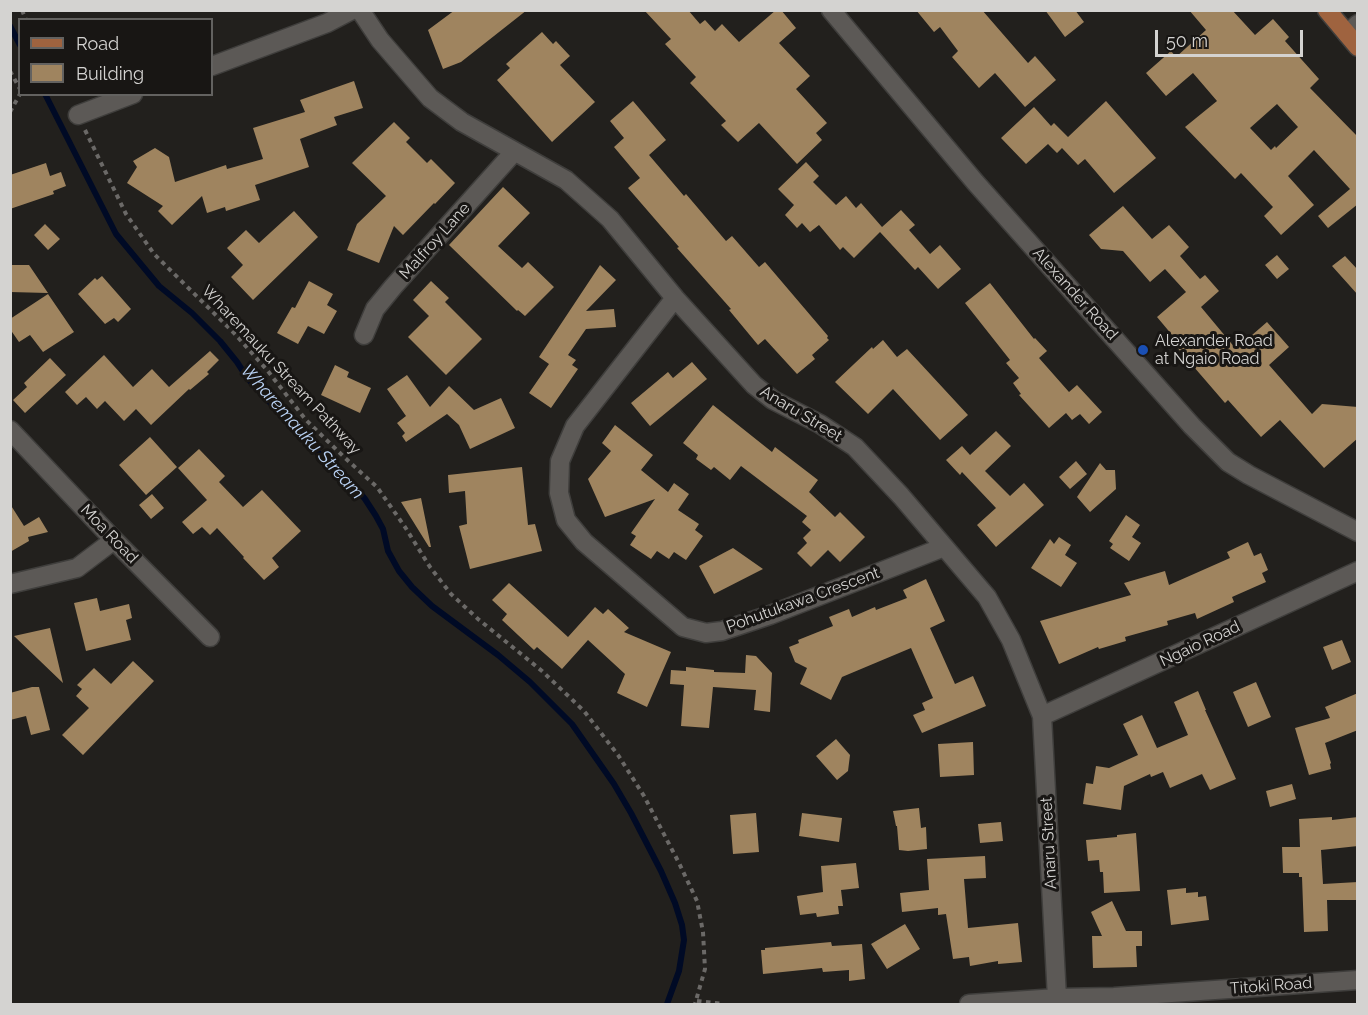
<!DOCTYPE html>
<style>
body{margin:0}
#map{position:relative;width:1368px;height:1015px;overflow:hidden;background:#22201d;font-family:Raleway,sans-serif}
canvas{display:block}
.frame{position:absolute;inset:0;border:12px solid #d4d3d1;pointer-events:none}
.legend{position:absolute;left:18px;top:18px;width:195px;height:78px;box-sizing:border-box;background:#181614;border:2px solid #636260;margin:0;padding:8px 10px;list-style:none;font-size:18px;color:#d4d3d1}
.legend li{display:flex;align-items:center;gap:12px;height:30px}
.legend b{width:30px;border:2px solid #636260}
.scale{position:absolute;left:1155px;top:30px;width:148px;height:27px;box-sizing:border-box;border:3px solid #d4d3d1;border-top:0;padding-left:8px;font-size:18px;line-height:21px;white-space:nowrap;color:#d4d3d1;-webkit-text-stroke:4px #181614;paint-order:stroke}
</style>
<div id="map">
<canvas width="1368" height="1015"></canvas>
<div class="frame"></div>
<ul class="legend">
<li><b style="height:8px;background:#9f633f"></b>Road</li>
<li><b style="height:16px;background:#9f845f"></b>Building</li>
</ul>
<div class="scale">50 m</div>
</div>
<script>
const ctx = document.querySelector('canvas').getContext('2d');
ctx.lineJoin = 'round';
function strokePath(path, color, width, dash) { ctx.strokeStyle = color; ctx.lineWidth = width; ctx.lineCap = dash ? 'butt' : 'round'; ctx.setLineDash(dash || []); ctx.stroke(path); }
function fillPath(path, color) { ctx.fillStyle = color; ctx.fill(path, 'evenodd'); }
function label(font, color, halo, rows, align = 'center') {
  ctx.font = font + ' Raleway,sans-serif'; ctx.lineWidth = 6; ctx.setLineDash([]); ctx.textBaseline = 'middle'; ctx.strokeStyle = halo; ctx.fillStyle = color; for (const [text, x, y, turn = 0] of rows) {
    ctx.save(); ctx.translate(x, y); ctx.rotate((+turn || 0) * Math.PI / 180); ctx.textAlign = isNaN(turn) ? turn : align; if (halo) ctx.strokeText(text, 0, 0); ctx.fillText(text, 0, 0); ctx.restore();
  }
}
const stream = new Path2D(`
 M 10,26 L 20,45
 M 45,94 L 116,234 L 159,286 L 192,313 L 220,341 L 237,362 L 248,379 L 288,422 L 313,449 L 334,465 L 352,483 L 365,499 L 376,516 L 383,529 L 388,551 L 399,571 L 412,587 L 432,606 L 498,655 L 530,682 L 572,724 L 614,784 L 631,813 L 661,871 L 675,903 L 682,925 L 684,940 L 679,971 L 667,1004`);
const building = new Path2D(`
 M 455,10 L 527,10 L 461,62 L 443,69 L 428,30 Z
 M 644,10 L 688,10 L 700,24 L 705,20 L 715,31 L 722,24 L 739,42 L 776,10 L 781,10 L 796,28 L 779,43 L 810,76 L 796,89 L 827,123 L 816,133 L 822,140 L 797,164 L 759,123 L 738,142 L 721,125 L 726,121 L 690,83 L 696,77 L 665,44 L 671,39 Z
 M 916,10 L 982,10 L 1028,63 L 1035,56 L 1056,80 L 1025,107 L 995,73 L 979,88 L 952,57 L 958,51 L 940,27 L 934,32 Z
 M 1045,10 L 1075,10 L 1084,22 L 1065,37 Z
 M 1189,10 L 1232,10 L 1255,35 L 1273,19 L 1289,37 L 1285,41 L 1319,79 L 1310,88 L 1358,137 L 1358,204 L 1328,228 L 1318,216 L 1350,189 L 1314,150 L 1288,176 L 1314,205 L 1281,235 L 1264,216 L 1273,207 L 1241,173 L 1235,179 L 1185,127 L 1217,101 L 1193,73 L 1166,96 L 1146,73 L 1171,51 L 1176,57 L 1206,30 ZM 1277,104 L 1298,127 L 1276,148 L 1275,146 L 1271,150 L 1250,128 Z
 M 542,32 L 553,44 L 556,41 L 570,56 L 560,65 L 595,102 L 552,142 L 497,80 L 510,68 L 506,64 Z
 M 354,81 L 363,108 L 334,117 L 337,125 L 300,139 L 309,167 L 255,185 L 260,200 L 226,211 L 225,207 L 207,213 L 202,196 L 172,225 L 158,211 L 163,206 L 127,183 L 137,167 L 133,161 L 155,148 L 169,157 L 175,182 L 226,165 L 227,169 L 263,159 L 253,128 L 305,112 L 300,100 Z
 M 633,101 L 666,140 L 649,155 L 684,196 L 686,194 L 726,241 L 732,236 L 759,267 L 765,262 L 828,336 L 827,338 L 829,340 L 812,355 L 815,359 L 797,374 L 765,339 L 758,345 L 729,310 L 731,309 L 677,248 L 679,247 L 628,188 L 640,178 L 614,147 L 624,138 L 610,121 Z
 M 1106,101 L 1156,158 L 1114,193 L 1085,159 L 1078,165 L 1062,148 L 1057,153 L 1048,144 L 1026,164 L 1001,138 L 1034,107 L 1051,126 L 1054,123 L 1068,137 Z
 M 394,122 L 410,138 L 406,142 L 427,163 L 431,159 L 455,183 L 435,204 L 434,203 L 403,235 L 394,226 L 379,263 L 347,250 L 357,224 L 386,196 L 352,163 Z
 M 806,162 L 819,176 L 813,182 L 836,205 L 846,196 L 856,208 L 861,203 L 882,227 L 901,210 L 915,225 L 909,230 L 930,254 L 940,245 L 961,269 L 938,289 L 918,267 L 915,270 L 880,232 L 854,258 L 843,247 L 840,250 L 819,225 L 810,232 L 802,223 L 797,228 L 785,215 L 794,205 L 778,189 Z
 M 46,163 L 50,176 L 61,172 L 66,186 L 53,191 L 54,194 L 10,209 L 10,175 Z
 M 503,187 L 530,213 L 498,246 L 522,268 L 528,262 L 554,287 L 525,316 L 518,310 L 517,311 L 449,245 Z
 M 1123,206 L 1152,239 L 1169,225 L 1189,247 L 1180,256 L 1200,279 L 1205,275 L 1219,291 L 1201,307 L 1236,349 L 1267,322 L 1289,347 L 1269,365 L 1312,414 L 1322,404 L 1358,407 L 1358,438 L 1324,468 L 1280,420 L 1261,437 L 1228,400 L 1225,403 L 1175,345 L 1178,342 L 1157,317 L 1186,292 L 1165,269 L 1150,282 L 1123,251 L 1101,249 L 1089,235 Z
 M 294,211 L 318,237 L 253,300 L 231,277 L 243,265 L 227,248 L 246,230 L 259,243 Z
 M 45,224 L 60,239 L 48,250 L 34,235 Z
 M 1277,255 L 1289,269 L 1277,279 L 1265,265 Z
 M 1345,256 L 1358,270 L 1358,295 L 1332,266 Z
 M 10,265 L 29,265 L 48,293 L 10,292 Z
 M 600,265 L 616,280 L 586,311 L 614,309 L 616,327 L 586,329 L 568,355 L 576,360 L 572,365 L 578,369 L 551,408 L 529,393 L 549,364 L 539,357 Z
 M 102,276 L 131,309 L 118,322 L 114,318 L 105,324 L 78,294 L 95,278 L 97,280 Z
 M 309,281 L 333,294 L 327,305 L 337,311 L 324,334 L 308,326 L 298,344 L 277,333 L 292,307 L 295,308 Z
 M 431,281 L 449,298 L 445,302 L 482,339 L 446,375 L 408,337 L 429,316 L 413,300 Z
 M 990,283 L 1034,339 L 1035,338 L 1047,351 L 1039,358 L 1069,392 L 1077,385 L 1102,412 L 1089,424 L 1080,414 L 1072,420 L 1066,413 L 1049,428 L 1019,395 L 1021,394 L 1013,383 L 1019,378 L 1006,363 L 1010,360 L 965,303 Z
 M 48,294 L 74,332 L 43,352 L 30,335 L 19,342 L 10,329 L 10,319 Z
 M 883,340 L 897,357 L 907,349 L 968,415 L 940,440 L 893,389 L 868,414 L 835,382 L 872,347 L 873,349 Z
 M 210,351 L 219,360 L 207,372 L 209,374 L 190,390 L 189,389 L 151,425 L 136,409 L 124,421 L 105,401 L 97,409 L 86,397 L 77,405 L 65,392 L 104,355 L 133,387 L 152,369 L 169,387 Z
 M 50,358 L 66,375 L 25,413 L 13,400 L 27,387 L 24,383 Z
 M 692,362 L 707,379 L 650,426 L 631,403 L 668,372 L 673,378 Z
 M 335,365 L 349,372 L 347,377 L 371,388 L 360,413 L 321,395 Z
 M 407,375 L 430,407 L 449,386 L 474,410 L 501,398 L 515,428 L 470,449 L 459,425 L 447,414 L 406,442 L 402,436 L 405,433 L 397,423 L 406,416 L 387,389 Z
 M 713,405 L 772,452 L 775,447 L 818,480 L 809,492 L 835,517 L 840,512 L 865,537 L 840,562 L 828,550 L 811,567 L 797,553 L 807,543 L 803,538 L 811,530 L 802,522 L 807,516 L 741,466 L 730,480 L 714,467 L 711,470 L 696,459 L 698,455 L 683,443 Z
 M 615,425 L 653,455 L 641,470 L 668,492 L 674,483 L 689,494 L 678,510 L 699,524 L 695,530 L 703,536 L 686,560 L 674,552 L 669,559 L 657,551 L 651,559 L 630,545 L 636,536 L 631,533 L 655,499 L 605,517 L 588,479 L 611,451 L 602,443 Z
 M 996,431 L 1011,446 L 985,471 L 1010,496 L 1024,483 L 1044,505 L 996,547 L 977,525 L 996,508 L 962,472 L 960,475 L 946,460 L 962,446 L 970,455 Z
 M 150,437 L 177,467 L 146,495 L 119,465 Z
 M 199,449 L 225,476 L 219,482 L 243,507 L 262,490 L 301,531 L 272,558 L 279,567 L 264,580 L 243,558 L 244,557 L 217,528 L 210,535 L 202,527 L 193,534 L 182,522 L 207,500 L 178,468 Z
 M 1076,461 L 1087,474 L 1070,489 L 1059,477 Z
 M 1100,463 L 1106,470 L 1115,470 L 1116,489 L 1090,512 L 1077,497 Z
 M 522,467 L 528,525 L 535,524 L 542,551 L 470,569 L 459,526 L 467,524 L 465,491 L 449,493 L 448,475 Z
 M 152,494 L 164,508 L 151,519 L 139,505 Z
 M 421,498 L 431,547 L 429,547 L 401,502 Z
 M 10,504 L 24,526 L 39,517 L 48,532 L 28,537 L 29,541 L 10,552 Z
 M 1126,515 L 1140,525 L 1132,537 L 1141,543 L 1129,561 L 1110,548 L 1113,544 L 1109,541 Z
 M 1059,537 L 1071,545 L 1065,555 L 1077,563 L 1061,587 L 1031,568 L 1050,539 L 1054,544 Z
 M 1248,542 L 1254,556 L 1261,553 L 1268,570 L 1262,573 L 1266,582 L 1232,597 L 1234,602 L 1197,619 L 1195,613 L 1167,621 L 1168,625 L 1125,637 L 1126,641 L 1099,649 L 1098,647 L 1059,664 L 1040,621 L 1131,595 L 1124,583 L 1165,571 L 1169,585 L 1230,558 L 1227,552 Z
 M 733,548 L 763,569 L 714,594 L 699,566 Z
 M 926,579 L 945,621 L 930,628 L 955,684 L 973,676 L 986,706 L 922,733 L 913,715 L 925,710 L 922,703 L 933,698 L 911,648 L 842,677 L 831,700 L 800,684 L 807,668 L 795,662 L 789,647 L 799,643 L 798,640 L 833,626 L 829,617 L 849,609 L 852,617 L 875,607 L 876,610 L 907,598 L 903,590 Z
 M 509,583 L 568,637 L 595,607 L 603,614 L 608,609 L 629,628 L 624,632 L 671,652 L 647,707 L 617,693 L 625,674 L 588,640 L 562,669 L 537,647 L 534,650 L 502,620 L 507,614 L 492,600 Z
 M 97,598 L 100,611 L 129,604 L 132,618 L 126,620 L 131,640 L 86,651 L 74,603 Z
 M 50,628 L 63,683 L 14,636 Z
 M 1342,640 L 1351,662 L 1332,670 L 1323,647 Z
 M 746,655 L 756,656 L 772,673 L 770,712 L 754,710 L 756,690 L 713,687 L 709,728 L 681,726 L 684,685 L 670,684 L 671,670 L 686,671 L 686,667 L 714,670 L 714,672 L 745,673 Z
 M 133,661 L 154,681 L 83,755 L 62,735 L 89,708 L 76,696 L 82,689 L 77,685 L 94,668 L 111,684 Z
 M 1256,682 L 1271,717 L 1248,727 L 1233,692 Z
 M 32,687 L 39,687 L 50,730 L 31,735 L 26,716 L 10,720 L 10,693 Z
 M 1198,691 L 1206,710 L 1205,710 L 1236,779 L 1210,790 L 1202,774 L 1170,788 L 1163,772 L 1151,777 L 1150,774 L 1124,786 L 1121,810 L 1083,804 L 1086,783 L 1093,784 L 1096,766 L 1109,768 L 1138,755 L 1123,724 L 1142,715 L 1157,748 L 1188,735 L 1174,702 Z
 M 1358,693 L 1358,730 L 1325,743 L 1331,763 L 1330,764 L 1331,769 L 1309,775 L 1295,728 L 1330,718 L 1325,707 Z
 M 836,739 L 850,755 L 848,771 L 837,780 L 816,756 Z
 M 973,742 L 974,775 L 940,777 L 938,744 Z
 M 1292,784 L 1296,799 L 1270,807 L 1266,791 Z
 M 919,808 L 921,828 L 926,827 L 927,849 L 908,851 L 899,850 L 897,826 L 896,826 L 893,811 Z
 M 756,813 L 759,852 L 733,854 L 730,815 Z
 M 802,813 L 842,818 L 839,842 L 799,836 Z
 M 1332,817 L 1332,820 L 1358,817 L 1358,846 L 1321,850 L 1323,884 L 1358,882 L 1358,900 L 1327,900 L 1328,931 L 1304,932 L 1302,877 L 1299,877 L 1299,873 L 1283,873 L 1282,847 L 1300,847 L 1299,819 Z
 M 1001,822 L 1003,841 L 980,843 L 978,824 Z
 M 1136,833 L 1140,891 L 1104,893 L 1103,872 L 1100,872 L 1099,860 L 1088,861 L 1086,840 L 1117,837 L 1117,835 Z
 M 985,856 L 986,878 L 964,879 L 968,928 L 1018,923 L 1022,962 L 998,964 L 998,961 L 970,966 L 969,957 L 953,959 L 946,914 L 938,915 L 938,908 L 902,912 L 900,893 L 929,890 L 927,859 Z
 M 856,863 L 859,888 L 841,890 L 843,906 L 838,906 L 839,914 L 817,917 L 816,913 L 800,915 L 797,896 L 823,892 L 821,866 Z
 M 1186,888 L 1186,893 L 1198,892 L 1198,897 L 1206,896 L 1209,920 L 1171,925 L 1167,890 Z
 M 1112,901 L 1126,931 L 1142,931 L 1142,946 L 1136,946 L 1137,967 L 1093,968 L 1092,936 L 1102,936 L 1091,912 Z
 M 905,924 L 920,949 L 887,969 L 871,944 Z
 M 831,942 L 832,946 L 862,944 L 865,979 L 849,981 L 849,970 L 823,972 L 822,968 L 763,974 L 761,950 L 765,950 L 765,948 Z`);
const path = new Path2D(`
 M 22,10 L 26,20
 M 10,71 L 20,89
 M 10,112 L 20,94
 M 85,130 L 126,214 L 154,254 L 234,333 L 267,370 L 306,420 L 345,458 L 377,487 L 405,527 L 430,567 L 451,594 L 478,619 L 542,671 L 584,711 L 618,755 L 644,796 L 679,863 L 697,901 L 703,932 L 705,969 L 695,1004
 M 697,1001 L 723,1004`);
const minor = new Path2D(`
 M 360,10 L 380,40 L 430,98 L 462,122 L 566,180 L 610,219 L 675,298 L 754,385 L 773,400 L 820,424 L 855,447 L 901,496 L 987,597 L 1011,640 L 1042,716 L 1057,998
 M 831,10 L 975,182 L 1192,426 L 1228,462 L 1249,475 L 1358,532
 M 1347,34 L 1358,24
 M 212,66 L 327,23 L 352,10
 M 78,115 L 133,94
 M 675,298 L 575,426 L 560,461 L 559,493 L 566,520 L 584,542 L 683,627 L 706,633 L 722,631 L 770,615 L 944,547
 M 364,335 L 375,309 L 393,287 L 514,152
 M 10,430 L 114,540 L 210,637
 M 10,584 L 77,568 L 114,540
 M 1042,716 L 1358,571
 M 969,1004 L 1057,998 L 1114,997 L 1358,980`);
const major = new Path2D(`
 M 1327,10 L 1358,47`);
const markers = [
 [1143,350,6,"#1a4fb4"]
];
const streetNames = [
 ["Malfroy Lane",435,241,-48],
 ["Alexander Road",1075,294,48],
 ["Wharemauku Stream Pathway",281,370,47],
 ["Anaru Street",801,414,31],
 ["Moa Road",109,534,46],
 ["Pohutukawa Crescent",803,600,-20],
 ["Ngaio Road",1200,644,-25],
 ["Anaru Street",1049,843,-93],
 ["Titoki Road",1271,986,-4]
];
const poiNames = [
 ["Alexander Road",1155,341],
 ["at Ngaio Road",1155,359]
];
const waterNames = [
 ["Wharemauku Stream",302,432,48]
];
strokePath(stream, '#000a25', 6);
fillPath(building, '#9f845f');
strokePath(minor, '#3f3e3c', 21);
strokePath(major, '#3f3e3c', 21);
strokePath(path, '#6b6967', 4, [4.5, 4.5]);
strokePath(minor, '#5c5956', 18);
strokePath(major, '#9f633f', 18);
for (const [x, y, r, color] of markers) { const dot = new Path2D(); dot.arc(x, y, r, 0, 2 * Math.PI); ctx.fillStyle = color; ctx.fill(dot); strokePath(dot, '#181614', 2); }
label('16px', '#d4d3d1', '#181614', streetNames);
label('16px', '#d4d3d1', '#181614', poiNames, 'left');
label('italic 18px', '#b9d2f4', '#181614', waterNames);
</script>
